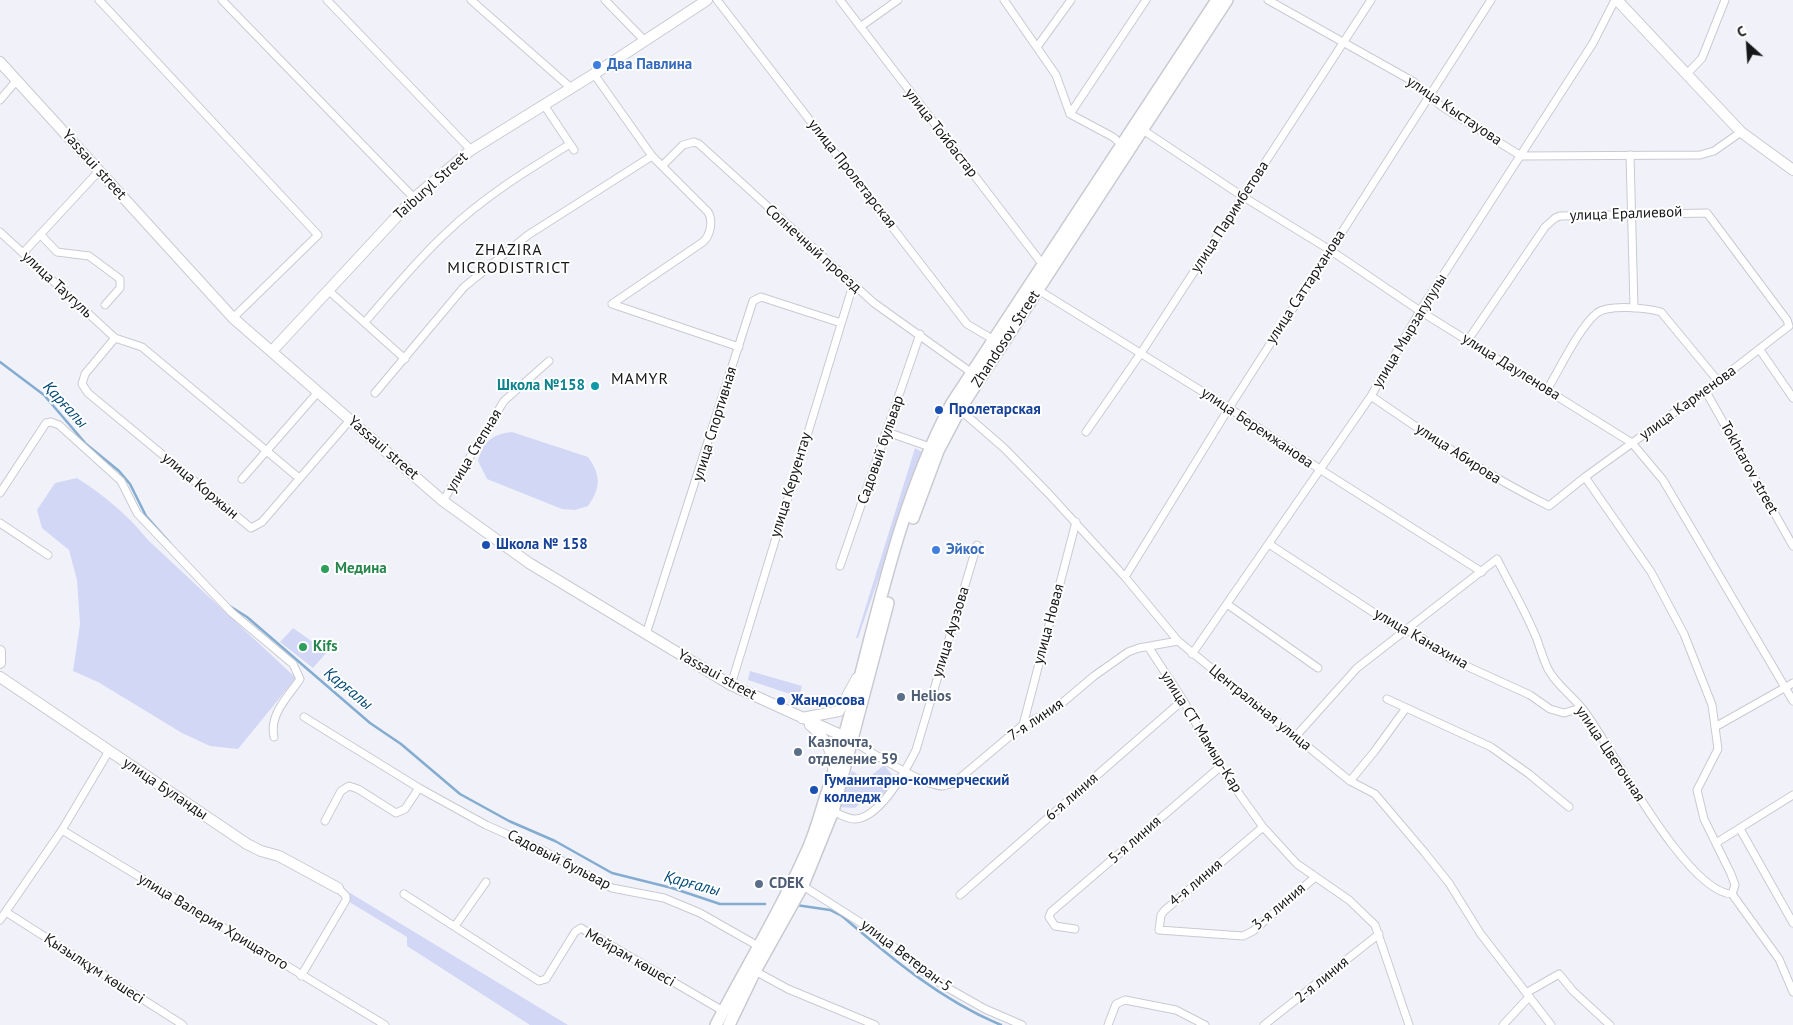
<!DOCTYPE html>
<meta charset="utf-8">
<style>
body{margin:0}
#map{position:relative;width:1793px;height:1025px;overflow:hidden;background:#f1f2f9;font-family:"PT Sans",sans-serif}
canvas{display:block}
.north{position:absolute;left:1723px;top:20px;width:50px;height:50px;-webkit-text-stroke:4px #fff;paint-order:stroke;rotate:334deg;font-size:14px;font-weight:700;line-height:20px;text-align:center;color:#161719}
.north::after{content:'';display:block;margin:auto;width:18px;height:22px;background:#161719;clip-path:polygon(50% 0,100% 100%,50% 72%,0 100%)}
</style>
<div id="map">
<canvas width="1793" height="1025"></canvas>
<div class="north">С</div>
</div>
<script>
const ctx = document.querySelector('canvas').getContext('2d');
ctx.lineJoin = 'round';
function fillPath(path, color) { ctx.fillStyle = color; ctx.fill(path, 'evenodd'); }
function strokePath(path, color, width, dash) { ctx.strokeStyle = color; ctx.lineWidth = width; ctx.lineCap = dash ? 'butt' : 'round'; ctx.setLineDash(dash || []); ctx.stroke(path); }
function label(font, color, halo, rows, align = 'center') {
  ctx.font = font + ' "PT Sans",sans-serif'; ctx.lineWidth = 4; ctx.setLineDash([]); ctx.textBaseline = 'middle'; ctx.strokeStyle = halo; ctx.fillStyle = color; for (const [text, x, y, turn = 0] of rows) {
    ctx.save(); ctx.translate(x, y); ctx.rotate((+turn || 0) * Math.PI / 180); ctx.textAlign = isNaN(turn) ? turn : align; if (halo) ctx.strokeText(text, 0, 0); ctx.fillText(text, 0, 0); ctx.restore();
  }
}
const green = new Path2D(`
 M 512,432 L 588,457 C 601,475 601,488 588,506 L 575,510 L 562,509 L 487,479 L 478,461 C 483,442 492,434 512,432 Z
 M 915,448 L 922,452 L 858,638 L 856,638 Z
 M 77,478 C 105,496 128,515 148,540 L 296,678 L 238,749 L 210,746 L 182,733 L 98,682 L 73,671 L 80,624 L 77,580 L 69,550 L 42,528 L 37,510 L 55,483 Z
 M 293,628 L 327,652 L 313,668 L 280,642 Z
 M 750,671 L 802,686 L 799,697 L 748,680 Z
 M 884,765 L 893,776 L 886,793 L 870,806 L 865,798 L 855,808 L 839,807 L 852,771 L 866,780 Z
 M 350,893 L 568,1025 L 530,1025 L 407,946 L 407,937 L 346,900 L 346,896 Z`);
const stream = new Path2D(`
 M 0,362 L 44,395 L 86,444 L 119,471 L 130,484 L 146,516 L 170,543
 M 228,605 L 247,617 L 370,723 L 401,744 L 460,794 L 509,821 L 555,841 L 612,873 L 672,888 L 720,904 L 765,904
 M 796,905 L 830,910 L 842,916 C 891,958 941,1000 1001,1025`);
const street = new Path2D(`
 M 99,0 L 318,235 L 233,318
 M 222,0 L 414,198
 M 327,0 L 471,150
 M 471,0 L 571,88
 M 605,0 L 644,40
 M 717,0 L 967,324 L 994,340
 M 840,0 L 1043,265
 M 1004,0 L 1056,75 L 1070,114 L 1113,137 L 1122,145
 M 1268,0 L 1414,82 L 1441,106 L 1521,156 L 1700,155 L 1714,151 L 1741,132
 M 860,27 L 898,0
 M 1037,47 L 1071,0
 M 594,74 L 652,156 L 708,212 C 713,220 711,235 703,242 L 612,304
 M 1686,75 L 1702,58 L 1725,0
 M 0,100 L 17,80
 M 544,105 L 574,150
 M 1070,114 L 1146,0
 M 1140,128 L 1242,196 L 1330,250 L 1420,311 L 1632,443 L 1663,480 L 1793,701
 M 1630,155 L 1634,308
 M 662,166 L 683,145 L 694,142 L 699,144 L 874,303 L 972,373
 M 0,232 L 115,338
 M 40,234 L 57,252 L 89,256 L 120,279 L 120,288 L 105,305
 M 23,253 L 99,171
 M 1035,288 L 1229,408 L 1321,470 L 1482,572
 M 328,290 L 405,359
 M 612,304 L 739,347
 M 365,322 C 391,292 416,261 445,234 C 482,198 526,171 570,144
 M 115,338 L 85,374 L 82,384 L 88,393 L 251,528 L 262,522 L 350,420
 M 115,338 L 142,347 L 299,478
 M 1760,350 L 1793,398
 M 1547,390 C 1559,370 1580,326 1597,313 C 1609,304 1647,308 1661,312 L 1718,381
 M 1705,390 L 1793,546
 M 375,393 L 464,287 L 528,235 L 652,156
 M 1371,396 C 1429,436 1486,475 1549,506 L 1585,477 L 1718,381 L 1789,326 L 1787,320 L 1707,213 L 1560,216 L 1555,218 L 1545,227 L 1468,340
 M 958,408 L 1004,448 L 1049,494 L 1125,577 L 1178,641 L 1350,781 L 1375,794 L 1425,853 L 1449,883 L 1480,933 L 1551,1025
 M 887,432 L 930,447
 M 1086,432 L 1141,353 L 1371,0
 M 242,479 L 318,392
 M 0,493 L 46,423 L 51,422 L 59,425 L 121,481 L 137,513 L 231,612 L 293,664 L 300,679 C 288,697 269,714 274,737
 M 443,501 L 504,401 L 549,361
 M 0,523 L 48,555
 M 1269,544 L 1391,624 L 1416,634 L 1451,659 L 1530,695 L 1550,709 L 1564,713 L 1581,708
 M 840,566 L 920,334
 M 1125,577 L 1229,408 L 1491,0
 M 1227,604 L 1318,668
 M 646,634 L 753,301 L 761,297 L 841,323
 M 1149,648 L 1183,700 L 1220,767 L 1263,827 L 1297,864 L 1349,900 L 1375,925 L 1409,1025
 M 1192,654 L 1371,396 L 1420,311 L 1593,43 L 1615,0
 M 731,685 L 853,285
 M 1387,699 L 1491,747 L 1529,774 L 1569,807
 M 304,717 L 419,788 L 405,809 L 396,813 L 358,789 L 349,786 L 341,791 L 325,821
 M 1023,725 L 1076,522
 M 1715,727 L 1793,683
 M 1296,736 L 1357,668 L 1497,559 C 1510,585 1525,610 1536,637 C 1540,647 1543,659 1548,669 C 1556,685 1574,697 1585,712 C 1612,748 1687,893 1732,894 L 1735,885 L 1731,874 L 1704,819 L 1697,790 L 1718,749 L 1712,705 L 1684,634 L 1651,572 L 1585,477
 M 849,739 C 868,750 923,786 943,786 C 946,785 950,784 954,783 L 1023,725 L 1055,709 L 1094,676 L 1128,652 L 1139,648 L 1178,641
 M 1350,781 L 1374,752 L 1406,708
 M 419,788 L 486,825 L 540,849 L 612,888 L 664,898 L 700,913 L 758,946
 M 833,811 C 839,814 847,819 855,819 C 880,818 906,770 916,750 L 977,545
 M 1263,827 L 1165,910 L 1161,915 L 1159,930 L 1243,936 L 1253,931 L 1314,878
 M 1740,829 L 1793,923
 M 62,830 L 385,1025
 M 1716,843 L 1793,795
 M 800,884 L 877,933 L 920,969 L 946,987 L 985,1009 L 1022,1025
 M 404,894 L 539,981 L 546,979 L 575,932 L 581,928 L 723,1011
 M 1732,894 L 1779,959 L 1793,992
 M 960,895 L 1183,700
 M 6,912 L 183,1025
 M 0,920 L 62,830 L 109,751
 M 455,926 L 486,882
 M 1075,929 L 1055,926 L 1049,917 L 1051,912 L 1220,767
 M 755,971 L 788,989 L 875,1025
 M 301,976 L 346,900 L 346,896 L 338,888
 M 1526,993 L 1559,974 L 1573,991 L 1610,1025
 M 1108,1025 L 1116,1004 L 1125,1000 L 1176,1010 L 1205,1025
 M 1264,1025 L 1379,934
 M 1503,1025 L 1529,997`);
const secondary = new Path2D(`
 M 1617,0 L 1741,132 L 1793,170
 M 0,62 L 233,318 L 443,501 L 529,563 L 731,685 L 843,736
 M 272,351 L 414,198 L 471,150 L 594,74 L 707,0
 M 0,651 L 0,663
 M 0,677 L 247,844 L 261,851 L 279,856 L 338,888
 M 802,718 L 839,711 L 857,678
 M 810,725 C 824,737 833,749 833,768`);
const primary = new Path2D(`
 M 913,518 L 938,451 L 960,409 L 1227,0
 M 716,1025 C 746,967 781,911 807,851 C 816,832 821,810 828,790 C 870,662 888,523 952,403 L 1217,0
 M 729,1025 L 755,971 L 803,885 L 833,811 L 888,603`);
const markers = [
 [597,65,5,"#3f7fe0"],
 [595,386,5,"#0f9aa8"],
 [939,410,5,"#1a4fb4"],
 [486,545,5,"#1a4fb4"],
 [936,550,5,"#3f7fe0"],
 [325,569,5,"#2e9e5b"],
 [303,647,5,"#2e9e5b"],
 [901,697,5,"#5c6f8a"],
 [781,701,5,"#1a4fb4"],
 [798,752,5,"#5c6f8a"],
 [814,790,5,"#1a4fb4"],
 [759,884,5,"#5c6f8a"]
];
const shopNames = [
 ["Два Павлина",607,65],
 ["Эйкос",946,550]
];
const streetNames = [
 ["улица Кыстауова",1454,111,34],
 ["улица Тойбастар",941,133,52],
 ["Yassaui street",94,165,48],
 ["улица Пролетарская",852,174,52],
 ["Taiburyl Street",431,186,-42],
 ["улица Ералиевой",1626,214,-2],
 ["улица Паримбетова",1230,217,-57],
 ["Солнечный проезд",813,249,42],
 ["улица Таугуль",57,285,43],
 ["улица Саттарханова",1306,287,-57],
 ["улица Мырзагулулы",1410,331,-59],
 ["Zhandosov Street",1006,339,-57],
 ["улица Дауленова",1511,367,32],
 ["улица Карменова",1688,403,-36],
 ["улица Спортивная",715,424,-73],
 ["улица Беремжанова",1257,428,34],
 ["Yassaui street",383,448,41],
 ["Садовый бульвар",881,450,-71],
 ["улица Степная",474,451,-59],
 ["улица Абирова",1458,454,33],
 ["Tokhtarov street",1749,468,61],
 ["улица Керуентау",791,485,-73],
 ["улица Коржын",200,486,40],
 ["улица Новая",1049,624,-75],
 ["улица Ауэзова",951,632,-73],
 ["улица Канахина",1421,639,30],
 ["Yassaui street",717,675,29],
 ["Центральная улица",1260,708,39],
 ["7-я линия",1036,720,-34],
 ["улица СТ Мамыр-Кар",1201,732,58],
 ["улица Цветочная",1610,754,56],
 ["улица Буланды",165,789,34],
 ["6-я линия",1072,797,-41],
 ["5-я линия",1135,840,-41],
 ["Садовый бульвар",559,860,27],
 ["4-я линия",1196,883,-40],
 ["3-я линия",1279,907,-40],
 ["улица Валерия Хрищатого",213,922,31],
 ["улица Ветеран-5",906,956,37],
 ["Мейрам көшесі",630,958,30],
 ["Қызылқұм көшесі",94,969,33],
 ["2-я линия",1322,980,-39]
];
const cultureNames = [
 ["Школа №158",585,386]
];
const transitNames = [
 ["Пролетарская",949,410],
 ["Школа № 158",496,545],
 ["Жандосова",791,701],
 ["Гуманитарно-коммерческий",824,781],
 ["колледж",824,798]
];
const leisureNames = [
 ["Медина",335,569],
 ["Kifs",313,647]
];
const serviceNames = [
 ["Helios",911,697],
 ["Казпочта,",808,743],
 ["отделение 59",808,760],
 ["CDEK",769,884]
];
const neighbourhoodNames = [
 ["ZHAZIRA",509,250],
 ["MICRODISTRICT",509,268],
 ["MAMYR",640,379]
];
const waterNames = [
 ["Қарғалы",65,405,47],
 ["Қарғалы",348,689,39],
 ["Қарғалы",692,884,15]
];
fillPath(green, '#d2d7f5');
strokePath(stream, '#83acd0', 2.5);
strokePath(street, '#c9cad1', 9);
strokePath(secondary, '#c9cad1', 12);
strokePath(primary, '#c9cad1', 14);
strokePath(street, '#fff', 7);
strokePath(secondary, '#fff', 10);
strokePath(primary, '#fff', 11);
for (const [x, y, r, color] of markers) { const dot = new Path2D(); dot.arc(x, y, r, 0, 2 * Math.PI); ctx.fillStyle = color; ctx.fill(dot); strokePath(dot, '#fff', 2); }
label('bold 15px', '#366cbe', '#fff', shopNames, 'left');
label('15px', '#161719', '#fff', streetNames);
label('bold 15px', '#0d838f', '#fff', cultureNames, 'right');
label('bold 15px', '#164399', '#fff', transitNames, 'left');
label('bold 15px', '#27864d', '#fff', leisureNames, 'left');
label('bold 15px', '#4e5e75', '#fff', serviceNames, 'left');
ctx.letterSpacing = '1px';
label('16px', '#161719', '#fff', neighbourhoodNames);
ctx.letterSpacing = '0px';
label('italic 16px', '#044a78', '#fff', waterNames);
</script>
